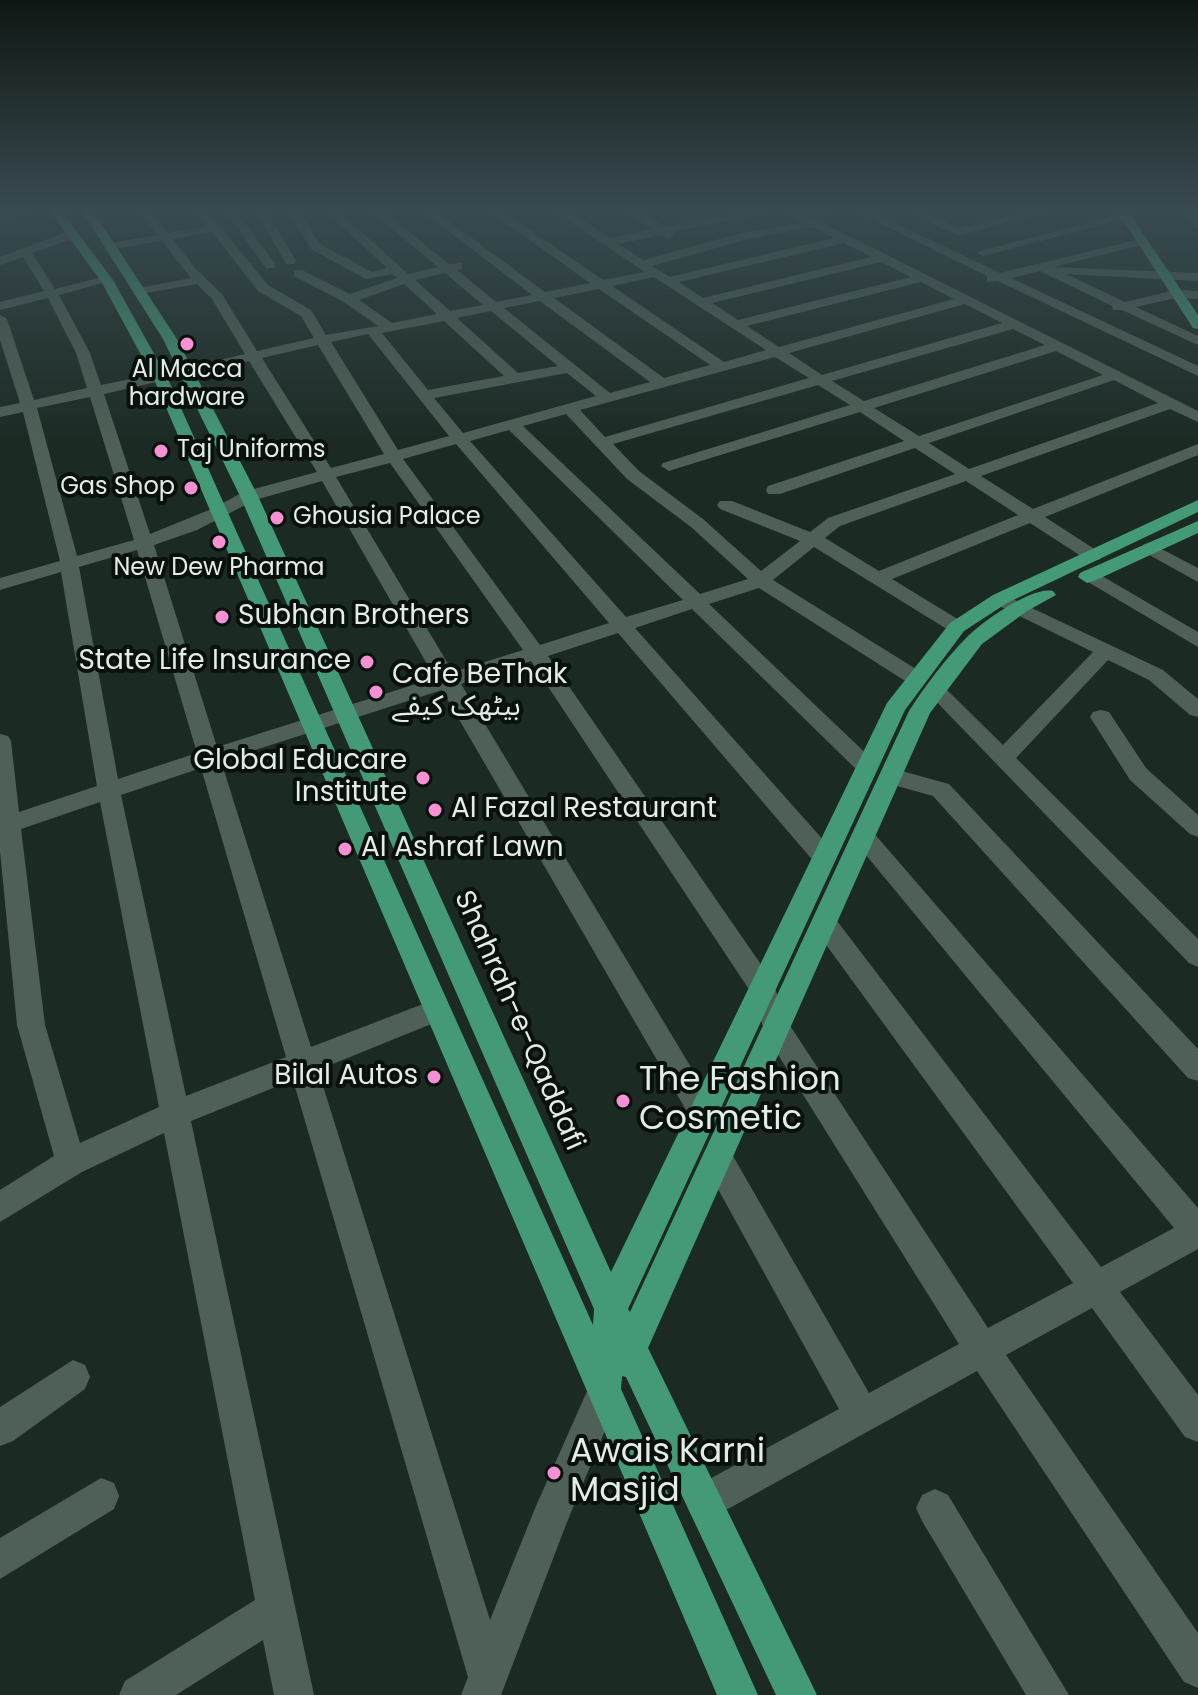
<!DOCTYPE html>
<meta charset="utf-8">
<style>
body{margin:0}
canvas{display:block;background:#1b2a23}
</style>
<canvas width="1198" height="1695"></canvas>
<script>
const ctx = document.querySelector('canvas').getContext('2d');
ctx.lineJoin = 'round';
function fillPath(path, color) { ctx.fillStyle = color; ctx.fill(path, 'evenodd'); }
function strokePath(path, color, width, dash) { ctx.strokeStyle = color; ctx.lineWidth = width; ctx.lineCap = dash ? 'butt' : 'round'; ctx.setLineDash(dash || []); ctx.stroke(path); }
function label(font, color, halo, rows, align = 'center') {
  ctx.font = font + ' Poppins,"Noto Sans Arabic",sans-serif'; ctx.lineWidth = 8; ctx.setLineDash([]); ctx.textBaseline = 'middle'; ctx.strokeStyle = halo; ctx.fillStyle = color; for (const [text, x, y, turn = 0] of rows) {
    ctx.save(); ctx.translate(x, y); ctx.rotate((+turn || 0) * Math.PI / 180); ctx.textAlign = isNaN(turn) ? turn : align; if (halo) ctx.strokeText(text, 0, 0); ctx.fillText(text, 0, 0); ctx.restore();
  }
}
const minor = new Path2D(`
 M 23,208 L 42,208 L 0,222 L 0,215 Z
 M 138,208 L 149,208 L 168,233 L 207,226 L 194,208 L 205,208 L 268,285 L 311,310 L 326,335 L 378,326 L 344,302 L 294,276 L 294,270 L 302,270 L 350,294 L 397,278 L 393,274 L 366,279 L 311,249 L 286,208 L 297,208 L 320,244 L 372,272 L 387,268 L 323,208 L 335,208 L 408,274 L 438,267 L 367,208 L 380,208 L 449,264 L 462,263 L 462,269 L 457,270 L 496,302 L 532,295 L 418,208 L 431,208 L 545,292 L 590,283 L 485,208 L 498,208 L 603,280 L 645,272 L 550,208 L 564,208 L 610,238 L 652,229 L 622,208 L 636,208 L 665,227 L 756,208 L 794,208 L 801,212 L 845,208 L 811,217 L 1198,411 L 1198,422 L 1170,409 L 981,476 L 1033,509 L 1198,444 L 1198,455 L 1045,517 L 1099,552 L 1102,556 L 1099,560 L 1087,560 L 1030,523 L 892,579 L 964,623 L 967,627 L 964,631 L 950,631 L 814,547 L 773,580 L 924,674 L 927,679 L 924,684 L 910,684 L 759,588 L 709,604 L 875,762 L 878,767 L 875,772 L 859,772 L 692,609 L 635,628 L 833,851 L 836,857 L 833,863 L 824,866 L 815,863 L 618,633 L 548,656 L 771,979 L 789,1024 L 988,1328 L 1073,1283 L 816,931 L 812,924 L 816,917 L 825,914 L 834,917 L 1101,1267 L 1174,1228 L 856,843 L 852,837 L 856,831 L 864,828 L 872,831 L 1198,1208 L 1198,1249 L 1120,1292 L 1198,1395 L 1198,1442 L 1185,1437 L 1092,1308 L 1006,1355 L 1198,1633 L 1198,1688 L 1184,1682 L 977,1371 L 717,1515 L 704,1520 L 691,1515 L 686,1502 L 691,1489 L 839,1409 L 707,1169 L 703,1159 L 707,1149 L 718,1145 L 729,1149 L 869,1393 L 959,1344 L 767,1037 L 750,991 L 531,661 L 461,684 L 713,1104 L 718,1113 L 713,1122 L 703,1126 L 693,1122 L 442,690 L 221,761 L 311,1047 L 436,999 L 446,1002 L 450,1010 L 446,1018 L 318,1070 L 490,1620 L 536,1506 L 592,1380 L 604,1375 L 616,1380 L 621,1392 L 567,1522 L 501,1695 L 461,1695 L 468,1677 L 293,1080 L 191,1121 L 314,1695 L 274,1695 L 263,1640 L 176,1695 L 119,1695 L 125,1681 L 255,1600 L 164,1133 L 82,1172 L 0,1222 L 0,1190 L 54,1156 L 17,1025 L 0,851 L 0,734 L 8,736 L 11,741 L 19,812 L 97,786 L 61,572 L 0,590 L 0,578 L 60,561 L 23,412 L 0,417 L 0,407 L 20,403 L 0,340 L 0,315 L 7,319 L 34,400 L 87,388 L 76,353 L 48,298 L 0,310 L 0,302 L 44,291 L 23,257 L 0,265 L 0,257 L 69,231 L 77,231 L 77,237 L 32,253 L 55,289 L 107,276 L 113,280 L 59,295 L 90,353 L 101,385 L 160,373 L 167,377 L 165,380 L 104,394 L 150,534 L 214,508 L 243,492 L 317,472 L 249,361 L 187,376 L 180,372 L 182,369 L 245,354 L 212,299 L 197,284 L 134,295 L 134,289 L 191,278 L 162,241 L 105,250 L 105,244 L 157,235 ZM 780,210 L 802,222 L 741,233 L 644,260 L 618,244 L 661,235 L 669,239 L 675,235 L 673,232 ZM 812,227 L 834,238 L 670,277 L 652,266 L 744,240 ZM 212,232 L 258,291 L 301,316 L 314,338 L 257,351 L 222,294 L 195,268 L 173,239 ZM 844,243 L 871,257 L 703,298 L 679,282 ZM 881,262 L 911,277 L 738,320 L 712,303 ZM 445,273 L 483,305 L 450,311 L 415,280 ZM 654,277 L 766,350 L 724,362 L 612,286 ZM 921,282 L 954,299 L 779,347 L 747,326 ZM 404,284 L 437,314 L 392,323 L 359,300 ZM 599,289 L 710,365 L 664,378 L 554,298 ZM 540,301 L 650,382 L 610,393 L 504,308 ZM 965,304 L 1002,323 L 822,375 L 789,353 ZM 491,311 L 558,366 L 518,373 L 457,318 ZM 444,321 L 504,376 L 428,390 L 382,333 ZM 1013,329 L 1045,345 L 864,401 L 832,381 ZM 368,334 L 449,436 L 398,450 L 331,342 ZM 318,345 L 384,454 L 331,468 L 262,358 ZM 1056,351 L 1103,375 L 919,436 L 874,408 ZM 775,357 L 809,378 L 605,437 L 580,410 ZM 567,373 L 596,396 L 463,433 L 434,398 ZM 1114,380 L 1158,403 L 969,469 L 929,443 ZM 818,385 L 850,405 L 663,463 L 661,466 L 669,471 L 675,469 L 860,412 L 904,441 L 768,486 L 766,490 L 768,494 L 780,494 L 915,448 L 955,474 L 828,518 L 810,532 L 732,501 L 720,501 L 717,505 L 720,509 L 800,541 L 761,571 L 703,519 L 639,471 L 613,444 ZM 90,397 L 134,540 L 77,556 L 37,408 ZM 566,414 L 627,479 L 691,527 L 748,579 L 700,594 L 523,426 ZM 509,430 L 683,600 L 626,617 L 470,441 ZM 456,444 L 609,623 L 540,645 L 403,459 ZM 390,463 L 523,650 L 453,672 L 336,477 ZM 322,481 L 435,678 L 217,747 L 154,545 L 197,530 L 255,500 ZM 966,481 L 1018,515 L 879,571 L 825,538 L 840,526 ZM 137,550 L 197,753 L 118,779 L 79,567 ZM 201,768 L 286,1057 L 186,1096 L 121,795 ZM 100,802 L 159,1107 L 80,1143 L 45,1025 L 21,829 Z
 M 223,208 L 234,208 L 276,265 L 274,268 L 266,268 Z
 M 254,208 L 265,208 L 296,261 L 294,264 L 286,264 Z
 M 849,208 L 864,208 L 1000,273 L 1145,238 L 1145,244 L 1053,267 L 1198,273 L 1198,281 L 1066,274 L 1125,302 L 1176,290 L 1198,291 L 1198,299 L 1176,298 L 1136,307 L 1198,336 L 1198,345 L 1122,310 L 1113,310 L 1112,306 L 1040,271 L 1011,278 L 1198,366 L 1198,376 L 998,281 L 987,282 L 987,276 Z
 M 902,208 L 917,208 L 959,228 L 1038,208 L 1059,208 L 958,236 Z
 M 1181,208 L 1192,208 L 1198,217 L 1198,229 L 1194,227 Z
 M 1124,213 L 1128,214 L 1128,218 L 983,256 L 977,252 Z
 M 1150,543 L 1198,568 L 1198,582 L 1144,552 L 1141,548 L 1144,544 Z
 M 1090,569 L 1198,632 L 1198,647 L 1083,579 L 1081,575 L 1083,571 Z
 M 1000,593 L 1163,670 L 1198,699 L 1198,717 L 1190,715 L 1149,680 L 1108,660 L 1016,758 L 1198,939 L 1198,967 L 1189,963 L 926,691 L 936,684 L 943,686 L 1003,745 L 1093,652 L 993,603 L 990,599 Z
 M 1101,710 L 1109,712 L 1146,768 L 1198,815 L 1198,837 L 1190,834 L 1130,780 L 1090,717 L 1093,712 Z
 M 891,768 L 949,784 L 1198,1049 L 1198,1081 L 1188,1078 L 933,796 L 883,782 L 880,776 L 883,770 Z
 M 73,1360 L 85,1365 L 90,1377 L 85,1389 L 13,1441 L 0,1446 L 0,1407 Z
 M 101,1478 L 114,1483 L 119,1496 L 114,1509 L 0,1579 L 0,1538 Z
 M 935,1489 L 948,1495 L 1069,1695 L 1026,1695 L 922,1521 L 916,1508 L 922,1495 Z`);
const major = new Path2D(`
 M 53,208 L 65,208 L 66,217 L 113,280 L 167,377 L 593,1325 L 594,1309 L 240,496 L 163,339 L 80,208 L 91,208 L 177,339 L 258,496 L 611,1272 L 887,703 L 950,623 L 993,595 L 1198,500 L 1198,512 L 1007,603 L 964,631 L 905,710 L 628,1309 L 630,1312 L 909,711 C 925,686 946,658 967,637 C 982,622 1032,586 1053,591 L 1056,595 L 1027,611 L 982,644 L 930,713 L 648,1348 L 817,1695 L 776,1695 L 626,1377 L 622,1376 L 621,1389 L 758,1695 L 717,1695 L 153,377 L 101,281 L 54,217 Z
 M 1115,208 L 1126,208 L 1198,315 L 1198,329 L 1193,328 Z
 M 1198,521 L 1198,533 L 1094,581 L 1087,583 L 1078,577 L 1080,573 Z`);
const markers = [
 [187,344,8,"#f591d3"],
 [161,451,8,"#f591d3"],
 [191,488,8,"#f591d3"],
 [277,518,8,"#f591d3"],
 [219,542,8,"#f591d3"],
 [222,617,8,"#f591d3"],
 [367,662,8,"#f591d3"],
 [376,692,8,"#f591d3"],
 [423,778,8,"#f591d3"],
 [435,810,8,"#f591d3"],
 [345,849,8,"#f591d3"],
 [434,1077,8,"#f591d3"],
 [623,1101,8,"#f591d3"],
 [554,1473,8,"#f591d3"]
];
const farPoinames = [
 ["Al Macca",187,371],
 ["hardware",187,399],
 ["Taj Uniforms",177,451,"left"],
 ["Gas Shop",175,488,"right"],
 ["Ghousia Palace",293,518,"left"],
 ["New Dew Pharma",219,569]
];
const poiNames = [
 ["Subhan Brothers",238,617],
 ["State Life Insurance",351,662,"right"],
 ["Cafe BeThak",392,676],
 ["بیٹھک کیفے",392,708],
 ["Global Educare",407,762,"right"],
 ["Institute",407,794,"right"],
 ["Al Fazal Restaurant",451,810],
 ["Al Ashraf Lawn",361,849],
 ["Bilal Autos",418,1077,"right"]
];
const streetNames = [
 ["Shahrah-e-Qaddafi",518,1021,66]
];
const nearPoinames = [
 ["The Fashion",639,1081],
 ["Cosmetic",639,1120],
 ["Awais Karni",570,1453],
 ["Masjid",570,1492]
];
fillPath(minor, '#4f6057');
fillPath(major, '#449a77');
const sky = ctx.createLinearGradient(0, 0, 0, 446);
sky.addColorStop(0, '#0f1713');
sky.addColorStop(0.47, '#394a50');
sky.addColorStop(1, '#394a5000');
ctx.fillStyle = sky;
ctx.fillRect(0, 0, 1198, 446);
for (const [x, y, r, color] of markers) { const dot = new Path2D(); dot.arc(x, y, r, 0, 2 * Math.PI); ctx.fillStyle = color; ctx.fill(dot); strokePath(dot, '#0a110d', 3); }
label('24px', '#e3ede8', '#0a110d', farPoinames);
label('28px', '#e3ede8', '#0a110d', poiNames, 'left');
label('28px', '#e3ede8', '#0a110d', streetNames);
label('34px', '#e3ede8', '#0a110d', nearPoinames, 'left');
</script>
